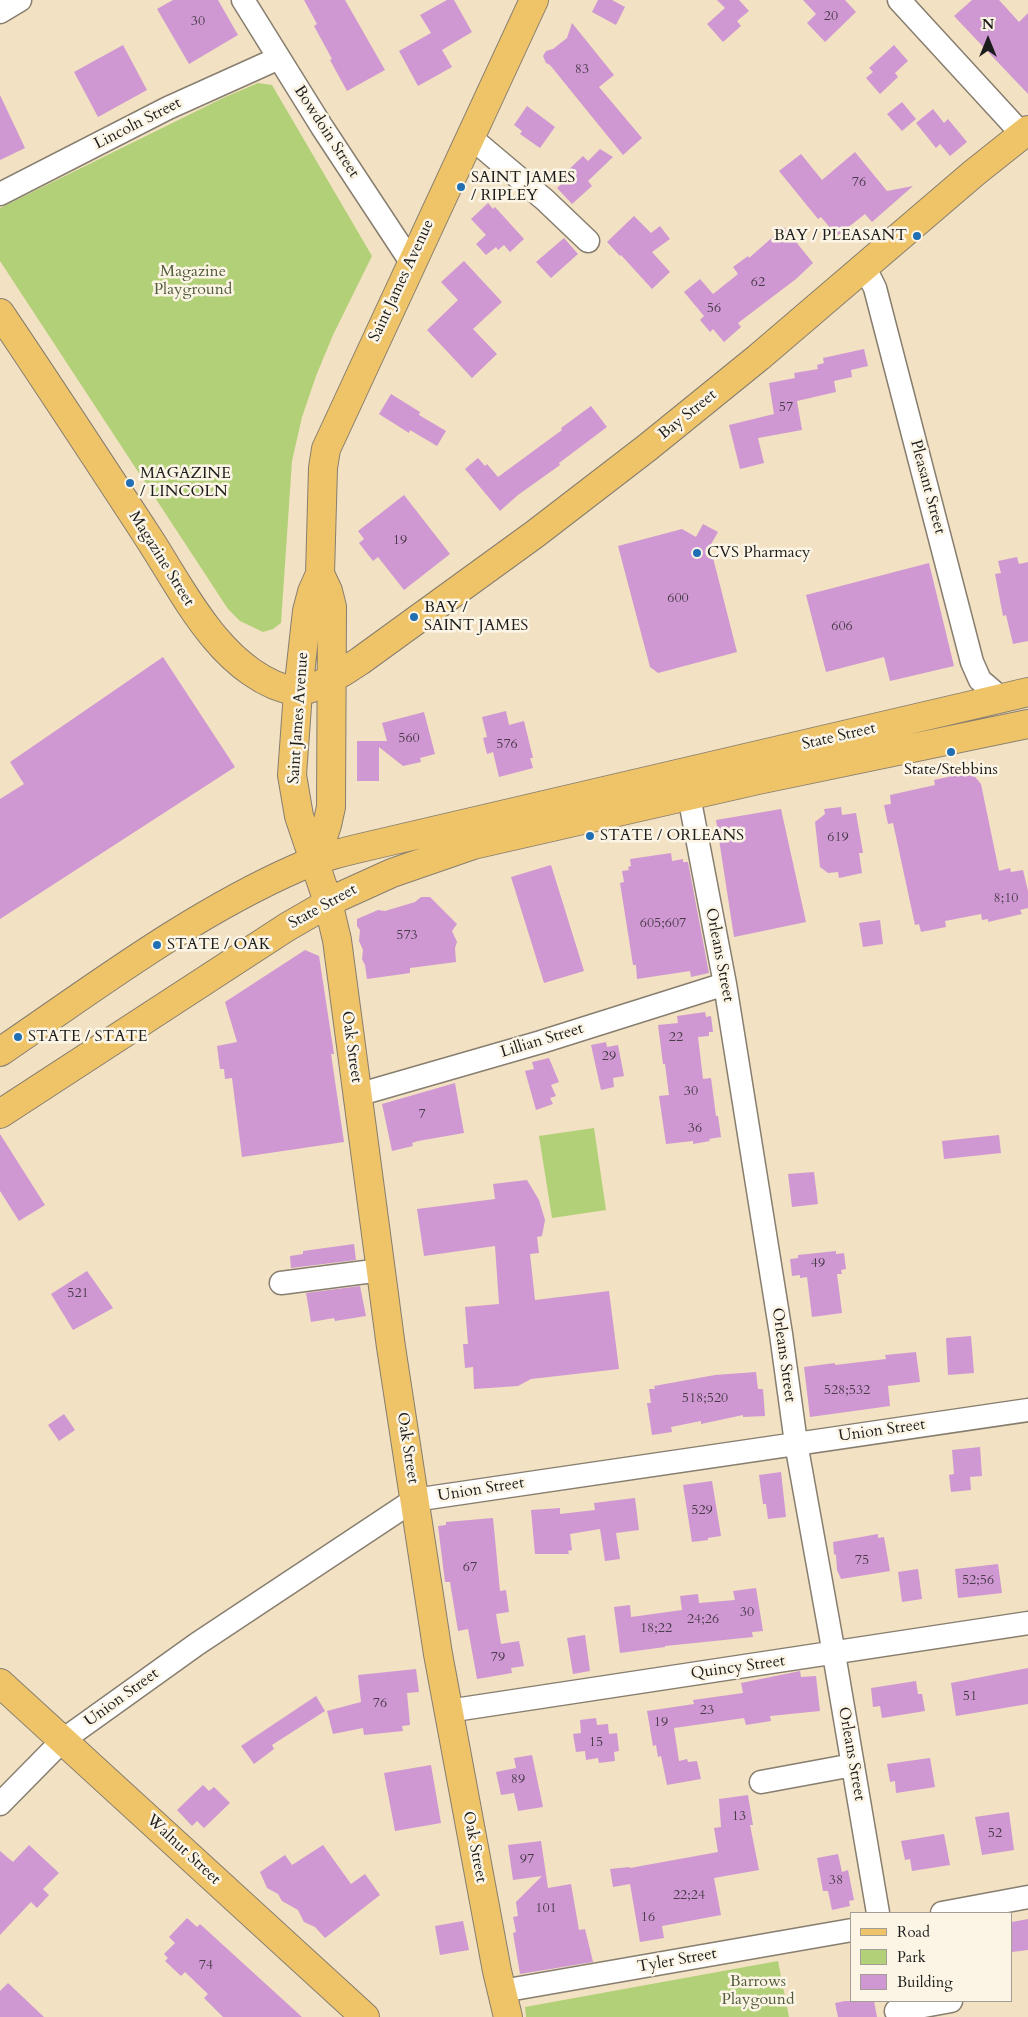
<!DOCTYPE html>
<style>
body{margin:0}
#map{position:relative;width:1028px;height:2017px;overflow:hidden;background:#f2e1c2;font-family:Cardo,serif}
canvas{display:block}
.legend{position:absolute;left:850px;top:1912px;width:162px;height:90px;box-sizing:border-box;background:#fcf5e5;border:1px solid #a29e95;margin:0;padding:6px 9px;list-style:none;font-size:15px;color:#1c1c1c}
.legend li{display:flex;align-items:center;gap:10px;height:25px}
.legend b{width:25px;border:1px solid #a29e95}
.north{position:absolute;left:963px;top:15px;width:50px;height:50px;-webkit-text-stroke:4px #fcf5e5;paint-order:stroke;rotate:0deg;font-size:14px;font-weight:700;line-height:20px;text-align:center;color:#1c1c1c}
.north::after{content:'';display:block;margin:auto;width:18px;height:22px;background:#1c1c1c;clip-path:polygon(50% 0,100% 100%,50% 72%,0 100%)}
</style>
<div id="map">
<canvas width="1028" height="2017"></canvas>
<ul class="legend">
<li><b style="height:6px;background:#efc469"></b>Road</li>
<li><b style="height:14px;background:#b2d077"></b>Park</li>
<li><b style="height:14px;background:#cf98d2"></b>Building</li>
</ul>
<div class="north">N</div>
</div>
<script>
const ctx = document.querySelector('canvas').getContext('2d');
ctx.lineJoin = 'round';
function fillPath(path, color) { ctx.fillStyle = color; ctx.fill(path, 'evenodd'); }
function strokePath(path, color, width, dash) { ctx.strokeStyle = color; ctx.lineWidth = width; ctx.lineCap = dash ? 'butt' : 'round'; ctx.setLineDash(dash || []); ctx.stroke(path); }
function label(font, color, halo, rows, align = 'center') {
  ctx.font = font + ' Cardo,serif'; ctx.lineWidth = 5; ctx.setLineDash([]); ctx.textBaseline = 'middle'; ctx.strokeStyle = halo; ctx.fillStyle = color; for (const [text, x, y, turn = 0] of rows) {
    ctx.save(); ctx.translate(x, y); ctx.rotate((+turn || 0) * Math.PI / 180); ctx.textAlign = isNaN(turn) ? turn : align; if (halo) ctx.strokeText(text, 0, 0); ctx.fillText(text, 0, 0); ctx.restore();
  }
}
const green = new Path2D(`
 M 258,83 L 272,85 L 372,256 L 333,335 L 316,376 L 302,417 L 292,461 L 281,623 L 273,629 L 263,632 L 240,621 L 228,609 L 0,261 L 0,208 L 223,98 Z
 M 594,1128 L 606,1210 L 552,1218 L 539,1136 Z
 M 778,1961 L 789,2017 L 526,2017 L 525,2007 Z`);
const building = new Path2D(`
 M 173,0 L 218,0 L 238,35 L 189,64 L 157,9 Z
 M 304,0 L 345,0 L 385,70 L 347,91 L 330,60 L 332,59 L 314,26 L 317,24 Z
 M 447,0 L 454,0 L 472,32 L 442,50 L 452,67 L 418,86 L 399,51 L 431,33 L 420,15 Z
 M 598,0 L 612,0 L 625,7 L 616,25 L 592,12 Z
 M 717,0 L 739,0 L 749,11 L 737,21 L 741,26 L 723,42 L 707,24 L 725,8 Z
 M 803,0 L 845,0 L 856,12 L 825,42 L 807,23 L 816,14 Z
 M 972,0 L 999,0 L 1019,22 L 1028,13 L 1028,94 L 954,16 Z
 M 572,23 L 614,75 L 599,87 L 642,138 L 623,155 L 550,65 L 546,63 L 543,56 L 546,51 L 553,49 L 567,38 Z
 M 123,45 L 147,90 L 98,117 L 74,72 Z
 M 894,45 L 908,61 L 895,73 L 898,77 L 880,94 L 866,78 L 873,72 L 869,68 Z
 M 0,95 L 25,148 L 0,160 Z
 M 902,102 L 916,119 L 902,131 L 887,114 Z
 M 527,106 L 555,127 L 540,148 L 520,134 L 522,131 L 514,125 Z
 M 933,109 L 944,123 L 948,119 L 967,142 L 950,156 L 940,144 L 936,148 L 916,123 Z
 M 600,149 L 613,157 L 588,181 L 592,186 L 572,204 L 557,188 L 566,180 L 562,176 L 583,156 L 588,161 Z
 M 855,152 L 887,191 L 913,186 L 872,222 L 865,214 L 837,236 L 821,217 L 818,219 L 779,171 L 801,154 L 822,180 Z
 M 488,203 L 493,209 L 495,207 L 524,239 L 510,252 L 504,245 L 498,250 L 496,247 L 486,255 L 476,244 L 486,235 L 471,219 Z
 M 634,216 L 651,233 L 660,226 L 670,239 L 652,252 L 670,272 L 652,289 L 621,255 L 620,256 L 607,242 Z
 M 784,227 L 813,263 L 796,279 L 738,323 L 741,327 L 724,342 L 713,329 L 710,332 L 700,320 L 704,316 L 684,292 L 700,279 L 713,294 L 738,274 L 733,267 L 748,256 L 749,258 Z
 M 564,238 L 578,254 L 551,278 L 536,262 Z
 M 464,261 L 502,302 L 473,329 L 497,354 L 472,378 L 427,330 L 458,300 L 441,282 Z
 M 864,349 L 868,366 L 851,370 L 852,377 L 834,381 L 836,392 L 797,401 L 802,430 L 758,438 L 764,463 L 740,469 L 729,425 L 774,414 L 769,383 L 795,378 L 794,373 L 818,369 L 817,365 L 824,363 L 823,358 Z
 M 391,394 L 420,412 L 419,415 L 446,431 L 437,446 L 410,430 L 409,433 L 379,414 Z
 M 591,406 L 607,427 L 559,463 L 560,465 L 518,495 L 500,511 L 465,469 L 478,458 L 485,466 L 487,464 L 498,477 L 562,430 L 561,428 Z
 M 404,495 L 450,554 L 404,590 L 378,557 L 373,561 L 359,543 L 364,539 L 358,531 Z
 M 703,524 L 718,532 L 710,546 L 737,652 L 658,673 L 650,667 L 618,546 L 682,529 L 696,537 Z
 M 1017,557 L 1019,564 L 1028,562 L 1028,641 L 1013,644 L 1006,615 L 1003,616 L 995,574 L 1001,573 L 998,561 Z
 M 929,563 L 954,666 L 890,681 L 884,657 L 826,672 L 806,595 Z
 M 163,657 L 235,767 L 0,919 L 0,799 L 24,784 L 10,762 Z
 M 506,711 L 509,725 L 524,721 L 533,758 L 530,758 L 533,768 L 499,777 L 493,752 L 487,754 L 483,738 L 487,737 L 482,717 Z
 M 424,712 L 435,754 L 420,758 L 421,762 L 403,766 L 379,747 L 379,781 L 357,781 L 357,741 L 387,741 L 382,723 Z
 M 971,772 L 981,784 L 999,871 L 1010,868 L 1011,872 L 1023,870 L 1028,891 L 1028,908 L 1020,910 L 1022,914 L 988,922 L 988,919 L 982,920 L 981,914 L 945,921 L 946,927 L 921,932 L 919,924 L 915,925 L 893,823 L 888,824 L 884,805 L 891,804 L 890,795 L 935,785 L 934,780 Z
 M 841,807 L 842,815 L 856,813 L 863,853 L 859,853 L 862,873 L 839,878 L 838,872 L 828,873 L 820,867 L 815,822 L 825,814 L 824,809 Z
 M 781,809 L 806,922 L 734,937 L 716,820 Z
 M 671,853 L 672,861 L 683,859 L 683,862 L 688,862 L 709,973 L 691,977 L 690,971 L 637,979 L 636,965 L 633,965 L 620,883 L 624,882 L 622,871 L 629,870 L 628,867 L 631,866 L 630,859 Z
 M 551,865 L 584,971 L 544,983 L 511,877 Z
 M 421,897 L 430,897 L 457,924 L 452,931 L 457,942 L 455,948 L 456,962 L 410,968 L 410,973 L 367,979 L 365,965 L 362,959 L 363,950 L 359,941 L 360,930 L 357,926 L 357,919 L 378,910 L 385,911 L 415,902 Z
 M 880,920 L 883,944 L 863,947 L 859,923 Z
 M 305,950 L 319,956 L 334,1054 L 331,1054 L 344,1142 L 242,1157 L 232,1078 L 225,1079 L 224,1069 L 220,1069 L 217,1046 L 237,1042 L 225,1002 Z
 M 705,1012 L 706,1017 L 711,1016 L 713,1032 L 709,1032 L 709,1036 L 698,1037 L 703,1079 L 711,1078 L 716,1116 L 718,1116 L 721,1137 L 709,1139 L 710,1141 L 693,1144 L 693,1141 L 666,1144 L 659,1096 L 669,1095 L 665,1064 L 663,1064 L 658,1025 L 678,1023 L 677,1016 Z
 M 606,1042 L 607,1047 L 618,1045 L 624,1076 L 613,1078 L 614,1087 L 601,1090 L 591,1045 Z
 M 549,1058 L 559,1082 L 551,1085 L 556,1096 L 550,1098 L 553,1104 L 536,1110 L 525,1071 L 534,1069 L 532,1062 Z
 M 455,1083 L 464,1133 L 418,1141 L 412,1143 L 413,1146 L 392,1151 L 382,1104 Z
 M 0,1134 L 45,1205 L 19,1221 L 0,1191 Z
 M 999,1135 L 1001,1153 L 944,1159 L 942,1141 Z
 M 814,1172 L 818,1204 L 792,1207 L 788,1174 Z
 M 527,1180 L 539,1200 L 545,1220 L 542,1236 L 537,1237 L 539,1253 L 530,1254 L 535,1300 L 609,1291 L 619,1369 L 531,1379 L 518,1386 L 474,1389 L 473,1367 L 465,1368 L 463,1344 L 468,1344 L 465,1307 L 499,1304 L 495,1246 L 424,1256 L 417,1209 L 495,1199 L 493,1184 Z
 M 354,1244 L 356,1260 L 291,1268 L 290,1256 L 303,1254 L 303,1251 Z
 M 836,1251 L 836,1254 L 844,1253 L 846,1269 L 841,1270 L 842,1274 L 837,1274 L 842,1313 L 812,1317 L 807,1277 L 800,1278 L 800,1275 L 792,1276 L 790,1259 L 798,1258 L 798,1255 Z
 M 87,1271 L 113,1308 L 73,1330 L 51,1294 Z
 M 360,1286 L 366,1316 L 335,1321 L 334,1318 L 311,1322 L 306,1293 Z
 M 971,1336 L 974,1373 L 948,1375 L 946,1338 Z
 M 916,1352 L 920,1382 L 888,1386 L 890,1406 L 810,1417 L 804,1367 L 835,1363 L 835,1365 L 886,1359 L 885,1355 Z
 M 756,1372 L 758,1389 L 763,1389 L 765,1416 L 743,1417 L 743,1415 L 701,1424 L 701,1421 L 671,1427 L 672,1432 L 652,1435 L 647,1403 L 651,1403 L 649,1389 L 655,1389 L 654,1386 L 715,1375 Z
 M 64,1414 L 75,1430 L 59,1441 L 48,1425 Z
 M 980,1447 L 982,1476 L 970,1477 L 971,1490 L 951,1492 L 949,1475 L 954,1474 L 952,1450 Z
 M 781,1472 L 786,1517 L 768,1519 L 766,1504 L 763,1504 L 759,1475 Z
 M 712,1481 L 721,1536 L 708,1538 L 708,1540 L 692,1542 L 683,1485 Z
 M 635,1498 L 639,1530 L 616,1533 L 620,1559 L 605,1561 L 600,1529 L 570,1534 L 572,1550 L 568,1551 L 569,1554 L 535,1554 L 531,1510 L 560,1508 L 560,1514 L 595,1510 L 594,1503 Z
 M 493,1518 L 500,1591 L 506,1590 L 509,1612 L 496,1614 L 501,1644 L 519,1641 L 524,1666 L 511,1668 L 512,1673 L 477,1679 L 468,1629 L 458,1631 L 450,1582 L 445,1582 L 438,1526 L 446,1525 L 446,1522 Z
 M 878,1534 L 878,1538 L 884,1537 L 890,1571 L 841,1579 L 837,1570 L 836,1555 L 834,1554 L 833,1542 Z
 M 998,1564 L 1002,1593 L 958,1598 L 955,1569 Z
 M 918,1569 L 922,1599 L 902,1602 L 898,1572 Z
 M 756,1588 L 763,1631 L 752,1632 L 753,1637 L 665,1646 L 665,1647 L 620,1653 L 614,1607 L 630,1605 L 631,1617 L 682,1610 L 680,1596 L 698,1594 L 699,1603 L 735,1600 L 733,1591 Z
 M 585,1635 L 590,1671 L 573,1674 L 567,1638 Z
 M 1028,1668 L 1028,1704 L 956,1716 L 951,1683 Z
 M 416,1669 L 419,1692 L 407,1693 L 410,1725 L 402,1726 L 403,1731 L 364,1735 L 363,1728 L 333,1734 L 327,1711 L 361,1702 L 358,1675 Z
 M 800,1671 L 801,1677 L 816,1676 L 820,1711 L 770,1716 L 771,1721 L 746,1725 L 744,1718 L 674,1728 L 679,1761 L 687,1759 L 688,1762 L 697,1761 L 701,1779 L 667,1785 L 661,1756 L 658,1757 L 656,1745 L 653,1746 L 647,1711 L 694,1704 L 693,1700 L 743,1693 L 741,1683 Z
 M 916,1681 L 918,1694 L 922,1694 L 925,1711 L 882,1718 L 880,1706 L 873,1707 L 871,1688 Z
 M 316,1696 L 325,1711 L 272,1745 L 274,1749 L 254,1764 L 241,1746 Z
 M 596,1718 L 597,1725 L 608,1724 L 609,1734 L 617,1733 L 619,1751 L 614,1752 L 615,1761 L 599,1763 L 598,1758 L 586,1760 L 585,1751 L 576,1752 L 573,1734 L 581,1733 L 580,1720 Z
 M 532,1755 L 543,1807 L 518,1811 L 514,1793 L 501,1795 L 496,1772 L 516,1768 L 514,1758 Z
 M 930,1758 L 935,1787 L 896,1793 L 895,1781 L 890,1782 L 887,1764 Z
 M 431,1765 L 441,1823 L 395,1831 L 384,1773 Z
 M 203,1785 L 209,1791 L 214,1787 L 230,1803 L 204,1828 L 197,1821 L 192,1826 L 177,1810 Z
 M 748,1795 L 753,1825 L 750,1825 L 759,1870 L 714,1878 L 721,1915 L 662,1926 L 664,1938 L 640,1942 L 630,1884 L 613,1887 L 610,1869 L 629,1867 L 630,1868 L 718,1852 L 714,1828 L 721,1827 L 719,1799 Z
 M 1009,1812 L 1014,1850 L 982,1855 L 975,1817 Z
 M 944,1834 L 950,1865 L 912,1871 L 910,1859 L 905,1860 L 901,1841 Z
 M 541,1841 L 548,1888 L 571,1884 L 579,1930 L 585,1929 L 593,1962 L 520,1974 L 513,1933 L 516,1932 L 513,1917 L 518,1916 L 516,1902 L 542,1876 L 513,1880 L 508,1845 Z
 M 29,1845 L 59,1873 L 43,1889 L 49,1895 L 37,1908 L 31,1902 L 0,1935 L 0,1851 L 13,1862 Z
 M 323,1845 L 351,1884 L 365,1874 L 380,1895 L 325,1938 L 315,1927 L 304,1922 L 298,1910 L 282,1901 L 278,1894 L 267,1888 L 260,1872 L 285,1855 L 292,1865 Z
 M 838,1854 L 842,1872 L 848,1870 L 854,1900 L 849,1901 L 850,1906 L 832,1910 L 828,1891 L 823,1891 L 817,1858 Z
 M 187,1918 L 197,1927 L 200,1924 L 302,2017 L 223,2017 L 204,1998 L 208,1994 L 185,1972 L 181,1976 L 165,1961 L 168,1958 L 164,1954 L 175,1943 L 169,1937 Z
 M 1028,1919 L 1028,1950 L 1012,1952 L 1012,1922 Z
 M 463,1921 L 469,1950 L 440,1955 L 435,1926 Z
 M 8,1983 L 44,2017 L 0,2017 L 0,1991 Z
 M 845,2001 L 874,2001 L 877,2017 L 838,2017 L 835,2003 Z`);
const minor = new Path2D(`
 M 243,0 L 322,127 L 411,262
 M 899,0 L 1023,135
 M 0,12 L 20,0
 M 469,136 L 545,200 L 588,241
 M 0,194 L 168,108 L 279,58
 M 865,268 L 875,288 L 972,662 L 980,680 L 1001,698
 M 689,796 L 725,984 L 781,1334 L 796,1443 L 834,1654 L 878,1913
 M 357,1095 L 541,1042 L 725,984
 M 281,1283 L 381,1270
 M 448,1711 L 1028,1623
 M 761,1782 L 853,1765
 M 0,1804 L 63,1740 L 197,1644 L 414,1500 L 1028,1410
 M 942,1913 L 1028,1897
 M 502,1991 L 852,1930
 M 896,2011 L 951,2001`);
const major = new Path2D(`
 M 0,313 C 50,387 99,462 148,537 C 170,571 189,607 215,638 C 235,662 265,687 296,691 C 311,693 347,670 360,661 L 535,534 L 648,447 L 759,357 L 974,173 L 1028,130
 M 315,861 L 327,825 L 331,807 L 332,607 L 328,591 L 320,574
 M 0,1052 C 94,988 192,914 297,868 C 321,857 347,851 373,845 L 1028,692
 M 0,1114 L 287,927 L 339,897 L 392,873 L 473,845 L 758,780 L 1028,724
 M 0,1683 L 365,2017
 M 508,2017 L 497,1971 L 438,1654 L 391,1347 L 337,940 L 328,902 L 299,816 L 292,775 L 298,692 L 307,611 L 312,592 L 320,574 L 323,468 L 326,449 L 534,0`);
const markers = [
 [461,187,5,"#1f6fb2"],
 [917,236,5,"#1f6fb2"],
 [130,483,5,"#1f6fb2"],
 [697,553,5,"#1f6fb2"],
 [414,617,5,"#1f6fb2"],
 [951,752,5,"#1f6fb2"],
 [590,836,5,"#1f6fb2"],
 [157,945,5,"#1f6fb2"],
 [18,1037,5,"#1f6fb2"]
];
const numberNames = [
 ["20",831,17],
 ["30",198,22],
 ["83",582,70],
 ["76",859,183],
 ["62",758,283],
 ["56",714,309],
 ["57",786,408],
 ["19",400,541],
 ["600",678,599],
 ["606",842,627],
 ["560",409,739],
 ["576",507,745],
 ["619",838,838],
 ["8;10",1006,899],
 ["605;607",663,924],
 ["573",407,936],
 ["22",676,1038],
 ["29",609,1057],
 ["30",691,1092],
 ["7",422,1115],
 ["36",695,1129],
 ["49",818,1264],
 ["521",78,1294],
 ["528;532",847,1391],
 ["518;520",705,1399],
 ["529",702,1511],
 ["75",862,1561],
 ["67",470,1568],
 ["52;56",978,1581],
 ["30",747,1613],
 ["24;26",703,1620],
 ["18;22",656,1629],
 ["79",498,1658],
 ["51",970,1697],
 ["76",380,1704],
 ["23",707,1711],
 ["19",661,1723],
 ["15",596,1743],
 ["89",518,1780],
 ["13",739,1817],
 ["52",995,1834],
 ["97",527,1860],
 ["38",836,1881],
 ["22;24",689,1896],
 ["101",546,1909],
 ["16",648,1918],
 ["74",206,1966]
];
const streetNames = [
 ["Lincoln Street",138,124,-27],
 ["Bowdoin Street",326,132,57],
 ["Saint James Avenue",402,281,-65],
 ["Bay Street",688,415,-39],
 ["Pleasant Street",927,487,75],
 ["Magazine Street",161,559,58],
 ["Saint James Avenue",299,718,-86],
 ["State Street",839,737,-13],
 ["State Street",323,907,-29],
 ["Orleans Street",719,955,79],
 ["Lillian Street",542,1041,-17],
 ["Oak Street",351,1047,82],
 ["Orleans Street",783,1355,82],
 ["Union Street",882,1431,-8],
 ["Oak Street",407,1448,81],
 ["Union Street",481,1490,-9],
 ["Quincy Street",738,1668,-8],
 ["Union Street",122,1698,-36],
 ["Orleans Street",851,1754,80],
 ["Oak Street",474,1847,79],
 ["Walnut Street",183,1850,43],
 ["Tyler Street",677,1961,-10]
];
const poiNames = [
 ["SAINT JAMES",471,178],
 ["/ RIPLEY",471,196],
 ["BAY / PLEASANT",907,236,"right"],
 ["MAGAZINE",140,474],
 ["/ LINCOLN",140,492],
 ["CVS Pharmacy",707,553],
 ["BAY /",424,608],
 ["SAINT JAMES",424,626],
 ["State/Stebbins",951,770,"center"],
 ["STATE / ORLEANS",600,836],
 ["STATE / OAK",167,945],
 ["STATE / STATE",28,1037]
];
const parkNames = [
 ["Magazine",193,272],
 ["Playground",193,290],
 ["Barrows",758,1982],
 ["Playgound",758,2000]
];
fillPath(green, '#b2d077');
fillPath(building, '#cf98d2');
strokePath(minor, '#877e6f', 25);
strokePath(major, '#877e6f', 30);
strokePath(minor, '#fff', 22);
strokePath(major, '#efc469', 28);
for (const [x, y, r, color] of markers) { const dot = new Path2D(); dot.arc(x, y, r, 0, 2 * Math.PI); ctx.fillStyle = color; ctx.fill(dot); strokePath(dot, '#fcf5e5', 2); }
label('14px', '#493b4a', null, numberNames);
label('16px', '#1c1c1c', '#fcf5e5', streetNames);
label('16px', '#1c1c1c', '#fcf5e5', poiNames, 'left');
label('16px', '#505b3c', '#fcf5e5', parkNames);
</script>
